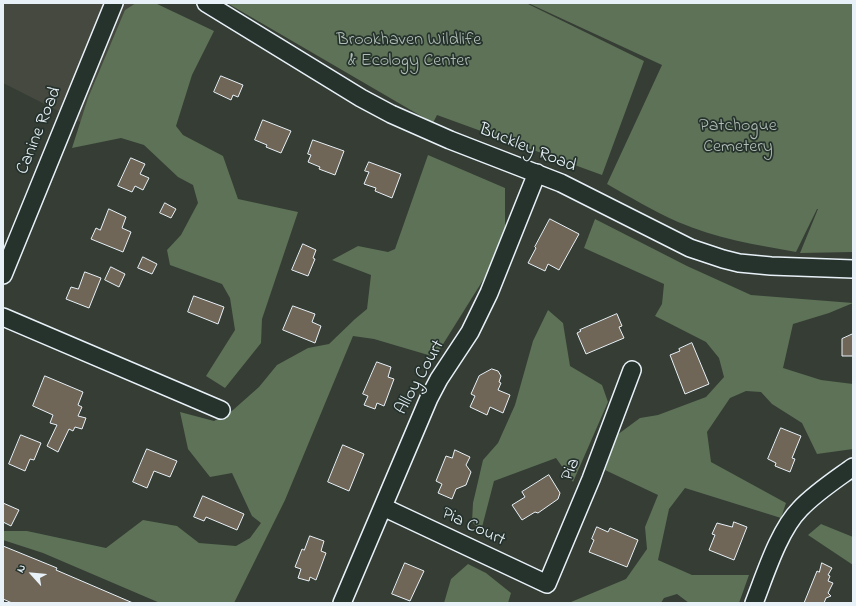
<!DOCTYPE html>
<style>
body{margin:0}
#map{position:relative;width:856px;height:606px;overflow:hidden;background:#353d35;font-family:"Indie Flower",sans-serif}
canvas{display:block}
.frame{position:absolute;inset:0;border:4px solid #e8f1f8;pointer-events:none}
.north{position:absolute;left:12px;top:554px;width:40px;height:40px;-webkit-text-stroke:3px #26332d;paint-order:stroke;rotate:297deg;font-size:11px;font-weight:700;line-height:16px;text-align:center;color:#e8f1f8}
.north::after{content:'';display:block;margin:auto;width:14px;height:18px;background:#e8f1f8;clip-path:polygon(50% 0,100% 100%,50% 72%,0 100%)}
</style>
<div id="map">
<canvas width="856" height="606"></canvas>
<div class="frame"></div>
<div class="north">N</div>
</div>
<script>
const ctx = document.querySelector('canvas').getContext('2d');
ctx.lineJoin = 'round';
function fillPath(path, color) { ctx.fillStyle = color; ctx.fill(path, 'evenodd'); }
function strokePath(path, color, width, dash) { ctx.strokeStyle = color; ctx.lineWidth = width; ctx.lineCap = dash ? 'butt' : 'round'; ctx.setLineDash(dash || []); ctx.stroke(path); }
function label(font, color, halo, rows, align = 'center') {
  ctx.font = font + ' "Indie Flower",sans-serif'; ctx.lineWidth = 3.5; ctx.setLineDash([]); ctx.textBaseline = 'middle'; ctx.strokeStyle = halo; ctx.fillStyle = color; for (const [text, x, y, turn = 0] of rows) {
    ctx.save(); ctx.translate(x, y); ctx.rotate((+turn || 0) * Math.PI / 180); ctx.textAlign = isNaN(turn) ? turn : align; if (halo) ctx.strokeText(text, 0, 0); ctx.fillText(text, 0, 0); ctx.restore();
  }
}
const built = new Path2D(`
 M 3,3 L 138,3 L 90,127 L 3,83 Z`);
const green = new Path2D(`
 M 136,3 L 155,3 L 214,31 L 192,75 L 176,126 L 183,135 L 223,156 L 238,199 L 298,212 L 262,319 L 261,343 L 225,388 L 206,376 L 235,330 L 230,298 L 222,284 L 170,265 L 167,250 L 181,235 L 198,203 L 193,185 L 178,177 L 144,145 L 121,138 L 72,148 L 88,98 L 125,10 Z
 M 227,3 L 526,3 L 644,61 L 602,175 L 437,115 L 433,123 Z
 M 528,3 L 853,3 L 853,252 L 800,253 L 818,209 L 817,209 L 796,252 C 756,245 715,238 678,222 C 653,211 630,197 607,184 L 662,65 Z
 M 428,155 L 505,188 L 505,245 L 435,357 L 374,339 L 353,336 L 285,500 L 234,603 L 160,603 L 43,553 L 3,540 L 3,531 L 27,531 L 106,548 L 143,520 L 177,526 L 199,543 L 236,546 L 250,538 L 261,523 L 252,516 L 232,473 L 210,477 L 188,449 L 180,412 L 214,421 L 233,410 L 259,387 L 277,365 L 308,348 L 329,344 L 355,319 L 367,309 L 371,275 L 332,260 L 358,246 L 388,252 L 395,249 Z
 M 595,219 L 687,266 L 751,295 L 853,303 L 829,313 L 793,324 L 783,368 L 821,380 L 853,384 L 853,449 L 817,454 L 802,423 L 772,404 L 761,392 L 746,391 L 730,398 L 707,432 L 711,462 L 786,503 L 781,518 L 685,488 L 669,509 L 658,560 L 692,575 L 749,575 L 739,603 L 689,603 L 677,594 L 664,598 L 661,603 L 571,603 L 571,602 L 626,579 L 647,549 L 645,527 L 658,495 L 605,470 L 617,435 L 640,418 L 658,415 L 706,397 L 724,377 L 719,358 L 706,342 L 655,316 L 662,304 L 664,284 L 584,248 Z
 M 548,310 L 563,323 L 570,366 L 602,385 L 608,402 L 573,482 L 556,458 L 494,481 L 481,531 L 472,522 L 473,503 L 483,460 L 498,443 L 515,405 L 533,341 Z
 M 821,524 L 853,537 L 853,565 L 808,535 Z
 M 468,564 L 486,573 L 511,593 L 508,603 L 444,603 L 451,579 Z`);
const building = new Path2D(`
 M 221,76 L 243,85 L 238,97 L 233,95 L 231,100 L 214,92 Z
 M 263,120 L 291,131 L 281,153 L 266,147 L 267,145 L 255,140 Z
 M 313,140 L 344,151 L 335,175 L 319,169 L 320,167 L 308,162 L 311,155 L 308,154 Z
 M 131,158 L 145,164 L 140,174 L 149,178 L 143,190 L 135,186 L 132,192 L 118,186 Z
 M 369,162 L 401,174 L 392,198 L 375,191 L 376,188 L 364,184 L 369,172 L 365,171 Z
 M 165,203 L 176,209 L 171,218 L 160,213 Z
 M 109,209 L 126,217 L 122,228 L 131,232 L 123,252 L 91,239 L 96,228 L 100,230 Z
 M 550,219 L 579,234 L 559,270 L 548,264 L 545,271 L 528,263 L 536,248 L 535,247 Z
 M 303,244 L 316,250 L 313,258 L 315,259 L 308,276 L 292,270 Z
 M 143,257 L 157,264 L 152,274 L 138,268 Z
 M 111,267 L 125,274 L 119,287 L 105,280 Z
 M 85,272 L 101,278 L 89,308 L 66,299 L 71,287 L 78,289 Z
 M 194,296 L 224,307 L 218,324 L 188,312 Z
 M 293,306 L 315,314 L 312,322 L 321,326 L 315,343 L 283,330 Z
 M 617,314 L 622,326 L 619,327 L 624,338 L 586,354 L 577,333 L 581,331 L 580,330 Z
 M 853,334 L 853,356 L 842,356 L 842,339 Z
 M 692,343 L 709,384 L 685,394 L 670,355 L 680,351 L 679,349 Z
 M 377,362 L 391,367 L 388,377 L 394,379 L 384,406 L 377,403 L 375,409 L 364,405 L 368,396 L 363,394 Z
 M 492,369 L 498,371 L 501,376 L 499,382 L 501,383 L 498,390 L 510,395 L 503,413 L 490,407 L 487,415 L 470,407 L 475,396 L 471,394 L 479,376 Z
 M 45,376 L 83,392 L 78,405 L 82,407 L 78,416 L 86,418 L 82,429 L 75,427 L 73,431 L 69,429 L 58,452 L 47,446 L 57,425 L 50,423 L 53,415 L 33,406 Z
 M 781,428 L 801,436 L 792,458 L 795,459 L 790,472 L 775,466 L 776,463 L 768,459 Z
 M 21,435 L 41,443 L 34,460 L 30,459 L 25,471 L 9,464 Z
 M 343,445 L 364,454 L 349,491 L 328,482 Z
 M 147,449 L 177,461 L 170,477 L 154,471 L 147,488 L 133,482 Z
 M 455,450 L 470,457 L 466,465 L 471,472 L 466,485 L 456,489 L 452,499 L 438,493 L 442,484 L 436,481 L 446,456 L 452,458 Z
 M 549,475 L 560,493 L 558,499 L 538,513 L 535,512 L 522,520 L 512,505 L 525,497 L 522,492 Z
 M 203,496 L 244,514 L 237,530 L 206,517 L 204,521 L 194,517 Z
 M 3,503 L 19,510 L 11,526 L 3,522 Z
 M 734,522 L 747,527 L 734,560 L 709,550 L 715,535 L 712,534 L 717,523 L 732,527 Z
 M 597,527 L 608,532 L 610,528 L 638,540 L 627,567 L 589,552 L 594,540 L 592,539 Z
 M 310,536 L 324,541 L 321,551 L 326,553 L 316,580 L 310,577 L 309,581 L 298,578 L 301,569 L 295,567 L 302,549 L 304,550 Z
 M 3,546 L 57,568 L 56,570 L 133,603 L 12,603 L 3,599 Z
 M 405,563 L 424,571 L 410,601 L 392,594 Z
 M 822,563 L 832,568 L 828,575 L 830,576 L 828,581 L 833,583 L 828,593 L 831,596 L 826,598 L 824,603 L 804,603 L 817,571 L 819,572 Z`);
const minor = new Path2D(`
 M 206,3 L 361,98 L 391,114 L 450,140 L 561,183 L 690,248 L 723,259 L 739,263 L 771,266 L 853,269
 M 3,275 L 114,3
 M 3,317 L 221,410
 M 383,507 L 547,584 L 591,479 L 632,370
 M 342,603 L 429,398 L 439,379 L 470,332 L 489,293 L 537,173
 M 754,603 C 765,575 779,530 800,509 C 815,493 835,480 853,467`);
const parkNames = [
 ["Brookhaven Wildlife",409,41],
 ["& Ecology Center",409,62],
 ["Patchogue",738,127],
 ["Cemetery",738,148]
];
const streetNames = [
 ["Canine Road",40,131,-68],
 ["Buckley Road",527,149,22],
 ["Alloy Court",421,378,-61],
 ["Pia",572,470,-68],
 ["Pia Court",473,528,25]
];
fillPath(built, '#46493f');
fillPath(green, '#5d7256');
fillPath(building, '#6f6657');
strokePath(building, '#e8f1f8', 1);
strokePath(minor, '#e8f1f8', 20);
strokePath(minor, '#26332d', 17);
label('18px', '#b0beb7', '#26332d', parkNames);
label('18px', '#e8f1f8', '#26332d', streetNames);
</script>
